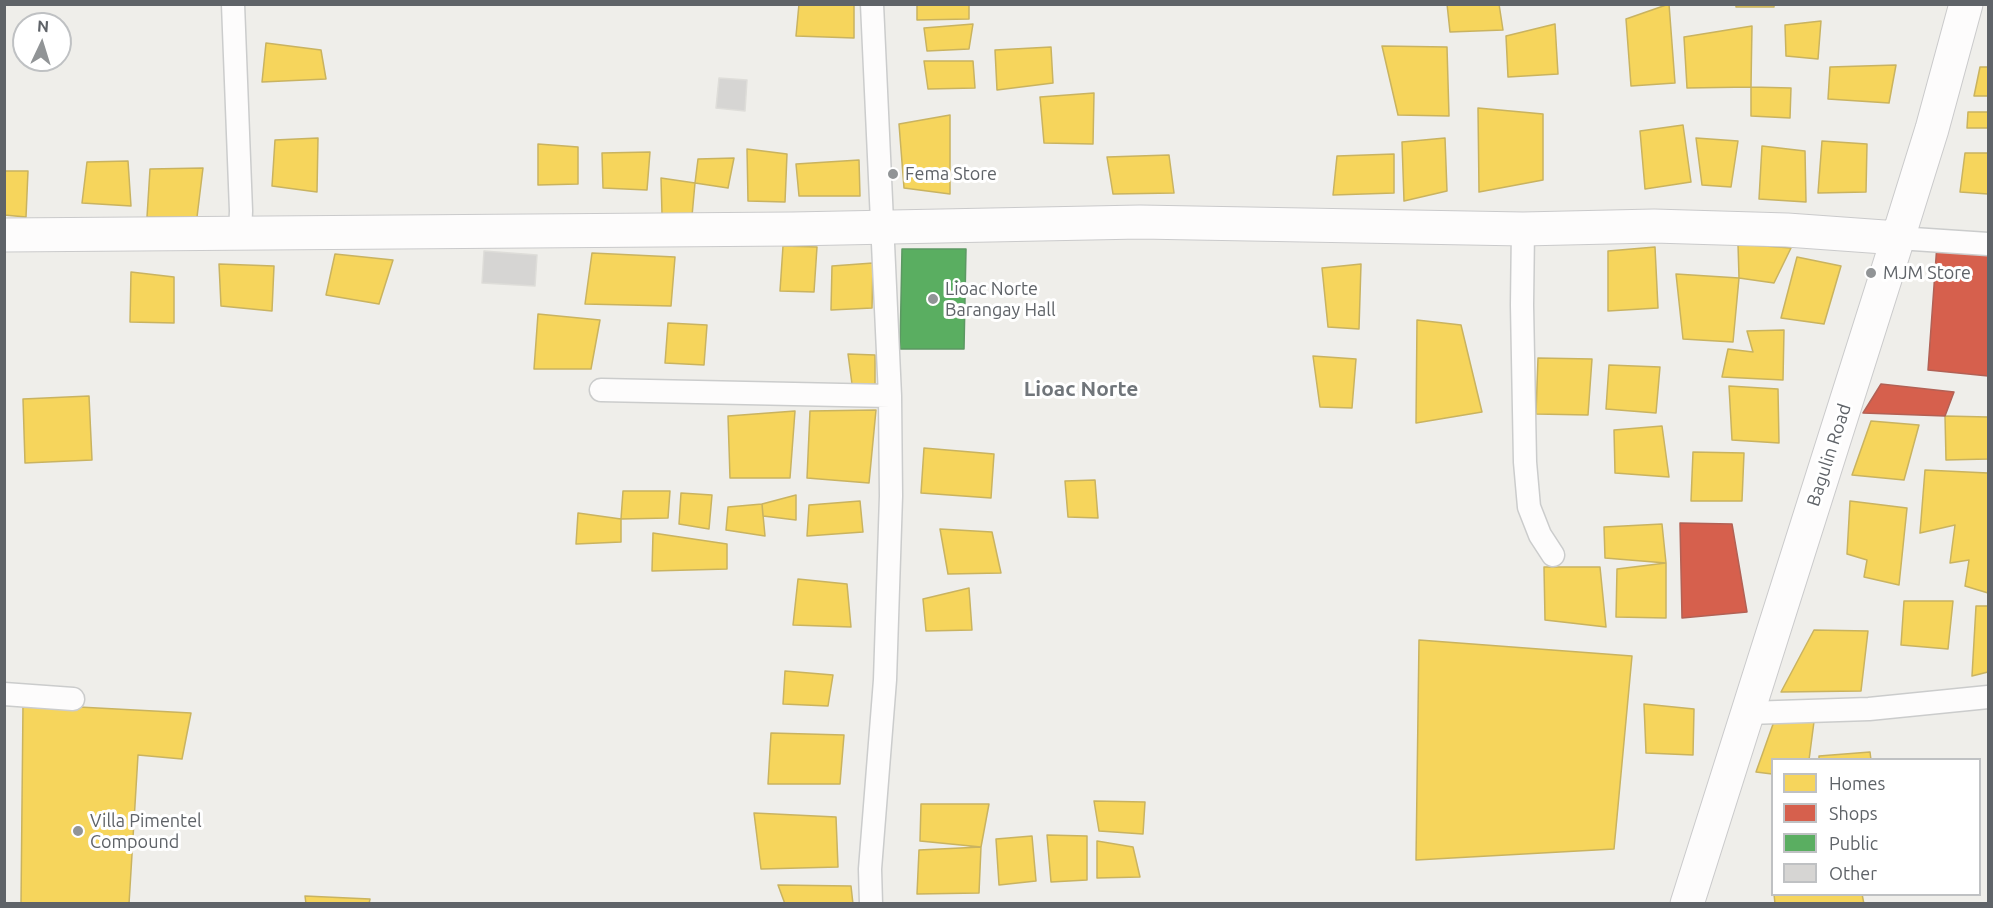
<!DOCTYPE html>
<style>
body{margin:0}
#map{position:relative;width:1993px;height:908px;overflow:hidden;background:#efeeea;font-family:Ubuntu,sans-serif}
canvas{display:block}
.frame{position:absolute;inset:0;border:6px solid #5f6368;pointer-events:none}
.legend{position:absolute;left:1771px;top:758px;width:210px;height:138px;box-sizing:border-box;background:#fff;border:2px solid #bfc1c3;margin:0;padding:8px 10px;list-style:none;font-size:18px;color:#5f6368}
.legend li{display:flex;align-items:center;gap:12px;height:30px}
.legend b{width:30px;border:2px solid #bfc1c3}
.north{position:absolute;left:12px;top:12px;width:60px;height:60px;box-sizing:border-box;background:#fff;border:2px solid #bfc1c3;border-radius:50%;rotate:4deg;font-size:16px;font-weight:700;line-height:24px;text-align:center;color:#5f6368}
.north::after{content:'';display:block;margin:auto;width:21px;height:27px;background:#919496;clip-path:polygon(50% 0,100% 100%,50% 72%,0 100%)}
</style>
<div id="map">
<canvas width="1993" height="908"></canvas>
<div class="frame"></div>
<ul class="legend">
<li><b style="height:16px;background:#f6d55c"></b>Homes</li>
<li><b style="height:16px;background:#d6604d"></b>Shops</li>
<li><b style="height:16px;background:#5aae61"></b>Public</li>
<li><b style="height:16px;background:#d6d5d3"></b>Other</li>
</ul>
<div class="north">N</div>
</div>
<script>
const ctx = document.querySelector('canvas').getContext('2d');
ctx.lineJoin = 'round';
function fillPath(path, color) { ctx.fillStyle = color; ctx.fill(path, 'evenodd'); }
function strokePath(path, color, width, dash) { ctx.strokeStyle = color; ctx.lineWidth = width; ctx.lineCap = dash ? 'butt' : 'round'; ctx.setLineDash(dash || []); ctx.stroke(path); }
function label(font, color, halo, rows, align = 'center') {
  ctx.font = font + ' Ubuntu,sans-serif'; ctx.lineWidth = 6; ctx.setLineDash([]); ctx.textBaseline = 'middle'; ctx.strokeStyle = halo; ctx.fillStyle = color; for (const [text, x, y, turn = 0] of rows) {
    ctx.save(); ctx.translate(x, y); ctx.rotate((+turn || 0) * Math.PI / 180); ctx.textAlign = isNaN(turn) ? turn : align; if (halo) ctx.strokeText(text, 0, 0); ctx.fillText(text, 0, 0); ctx.restore();
  }
}
const homes = new Path2D(`
 M 799,4 L 854,4 L 854,38 L 796,36 Z
 M 917,4 L 969,4 L 969,19 L 917,20 Z
 M 1447,4 L 1499,4 L 1503,30 L 1450,32 Z
 M 1669,4 L 1675,83 L 1631,86 L 1626,19 Z
 M 1736,4 L 1774,4 L 1774,7 L 1736,7 Z
 M 1821,21 L 1818,59 L 1786,56 L 1785,25 Z
 M 973,24 L 969,49 L 927,51 L 924,28 Z
 M 1555,24 L 1558,74 L 1508,77 L 1506,36 Z
 M 1752,26 L 1751,87 L 1687,88 L 1684,37 Z
 M 266,43 L 321,50 L 326,79 L 262,82 Z
 M 1382,46 L 1447,47 L 1449,116 L 1398,115 Z
 M 1051,47 L 1053,83 L 997,90 L 995,50 Z
 M 924,61 L 973,61 L 975,88 L 928,89 Z
 M 1896,65 L 1889,103 L 1828,99 L 1830,67 Z
 M 1980,67 L 1988,67 L 1988,96 L 1974,96 Z
 M 1751,87 L 1791,88 L 1790,118 L 1751,116 Z
 M 1094,93 L 1093,144 L 1044,143 L 1040,97 Z
 M 1478,108 L 1543,114 L 1543,180 L 1479,192 Z
 M 1968,112 L 1988,112 L 1988,128 L 1967,128 Z
 M 950,115 L 950,194 L 904,188 L 899,124 Z
 M 1683,125 L 1691,182 L 1645,189 L 1640,131 Z
 M 318,138 L 317,192 L 272,186 L 275,140 Z
 M 1445,138 L 1447,191 L 1404,201 L 1402,142 Z
 M 1696,138 L 1738,141 L 1731,187 L 1702,185 Z
 M 1822,141 L 1867,144 L 1866,192 L 1818,193 Z
 M 538,144 L 578,147 L 578,184 L 538,185 Z
 M 1762,146 L 1805,151 L 1806,202 L 1759,199 Z
 M 747,149 L 787,154 L 785,202 L 748,201 Z
 M 650,152 L 647,190 L 603,188 L 602,153 Z
 M 1965,153 L 1988,153 L 1988,194 L 1960,192 Z
 M 1394,154 L 1394,193 L 1333,195 L 1337,156 Z
 M 1169,155 L 1174,193 L 1113,194 L 1107,157 Z
 M 734,158 L 728,188 L 695,183 L 698,159 Z
 M 859,160 L 860,196 L 799,196 L 796,164 Z
 M 128,161 L 131,206 L 82,203 L 87,162 Z
 M 203,168 L 197,217 L 147,217 L 150,169 Z
 M 4,171 L 28,171 L 26,217 L 4,215 Z
 M 661,178 L 695,183 L 692,216 L 662,214 Z
 M 1738,244 L 1791,248 L 1774,283 L 1739,278 Z
 M 783,246 L 817,247 L 814,292 L 780,291 Z
 M 1655,247 L 1658,308 L 1608,311 L 1608,251 Z
 M 592,253 L 675,257 L 671,306 L 585,304 Z
 M 335,254 L 393,260 L 379,304 L 326,295 Z
 M 1797,257 L 1841,266 L 1824,324 L 1781,318 Z
 M 873,263 L 872,308 L 831,310 L 832,266 Z
 M 219,264 L 274,266 L 272,311 L 221,306 Z
 M 1361,264 L 1359,329 L 1328,327 L 1322,268 Z
 M 131,272 L 174,277 L 174,323 L 130,322 Z
 M 1676,274 L 1739,278 L 1733,342 L 1683,339 Z
 M 538,314 L 600,320 L 591,369 L 534,369 Z
 M 1417,320 L 1461,325 L 1482,412 L 1416,423 Z
 M 668,323 L 707,325 L 704,365 L 665,363 Z
 M 1784,330 L 1783,380 L 1722,377 L 1728,349 L 1753,352 L 1747,331 Z
 M 848,354 L 875,355 L 875,384 L 852,384 Z
 M 1313,356 L 1356,359 L 1352,408 L 1320,407 Z
 M 1538,358 L 1592,359 L 1588,415 L 1536,414 Z
 M 1609,365 L 1660,367 L 1656,413 L 1606,409 Z
 M 1729,386 L 1778,389 L 1779,443 L 1732,440 Z
 M 89,396 L 92,460 L 25,463 L 23,399 Z
 M 876,410 L 869,483 L 807,478 L 810,411 Z
 M 795,411 L 790,478 L 730,478 L 728,416 Z
 M 1945,416 L 1988,417 L 1988,459 L 1946,460 Z
 M 1871,421 L 1919,425 L 1904,480 L 1852,475 Z
 M 1662,426 L 1669,477 L 1615,473 L 1614,430 Z
 M 924,448 L 994,454 L 991,498 L 921,493 Z
 M 1693,452 L 1744,453 L 1742,501 L 1691,501 Z
 M 1925,470 L 1988,473 L 1988,593 L 1965,586 L 1969,560 L 1950,563 L 1955,525 L 1920,533 Z
 M 1095,480 L 1098,518 L 1068,517 L 1065,481 Z
 M 623,491 L 670,491 L 668,518 L 621,519 Z
 M 681,493 L 712,495 L 709,529 L 679,524 Z
 M 796,495 L 796,520 L 763,516 L 762,504 Z
 M 860,501 L 863,532 L 807,536 L 809,505 Z
 M 1850,501 L 1907,508 L 1899,585 L 1864,577 L 1867,560 L 1847,554 Z
 M 762,504 L 765,536 L 726,530 L 728,507 Z
 M 578,513 L 621,519 L 621,542 L 576,544 Z
 M 1662,524 L 1666,563 L 1605,558 L 1604,527 Z
 M 940,529 L 992,532 L 1001,573 L 948,574 Z
 M 653,533 L 727,544 L 727,569 L 652,571 Z
 M 1666,563 L 1666,618 L 1616,617 L 1617,569 Z
 M 1544,567 L 1600,567 L 1606,627 L 1545,620 Z
 M 798,579 L 847,584 L 851,627 L 793,625 Z
 M 969,588 L 972,630 L 926,631 L 923,599 Z
 M 1904,601 L 1953,601 L 1948,649 L 1901,645 Z
 M 1976,606 L 1988,606 L 1988,672 L 1972,676 Z
 M 1814,630 L 1868,631 L 1861,691 L 1781,692 Z
 M 1419,640 L 1632,656 L 1614,849 L 1416,860 Z
 M 785,671 L 833,675 L 828,706 L 783,704 Z
 M 23,704 L 191,713 L 182,759 L 138,755 L 129,904 L 21,904 Z
 M 1644,704 L 1694,709 L 1693,755 L 1646,753 Z
 M 1777,713 L 1815,714 L 1809,760 L 1772,760 L 1772,774 L 1756,772 Z
 M 771,733 L 844,735 L 840,784 L 768,784 Z
 M 1870,752 L 1871,760 L 1819,760 L 1819,756 Z
 M 1094,801 L 1145,802 L 1143,834 L 1099,831 Z
 M 921,804 L 989,804 L 981,847 L 920,841 Z
 M 754,813 L 836,817 L 838,867 L 761,869 Z
 M 1047,835 L 1087,836 L 1087,880 L 1051,882 Z
 M 1032,836 L 1036,881 L 999,885 L 996,839 Z
 M 1097,841 L 1133,847 L 1140,877 L 1097,878 Z
 M 981,847 L 979,893 L 917,894 L 919,850 Z
 M 778,885 L 851,886 L 853,904 L 785,904 Z
 M 1774,894 L 1862,894 L 1864,904 L 1775,904 Z
 M 305,896 L 370,899 L 369,904 L 306,904 Z`);
const shops = new Path2D(`
 M 1937,244 L 1988,245 L 1988,376 L 1928,370 Z
 M 1881,384 L 1954,392 L 1945,416 L 1863,413 Z
 M 1680,523 L 1732,524 L 1747,612 L 1682,618 Z`);
const public = new Path2D(`
 M 902,249 L 966,249 L 964,349 L 900,349 Z`);
const building = new Path2D(`
 M 719,78 L 747,80 L 745,111 L 716,108 Z
 M 484,251 L 537,255 L 535,286 L 482,283 Z`);
const street = new Path2D(`
 M 233,4 L 241,211 L 240,234
 M 1523,229 L 1522,305 L 1525,462 L 1529,507 L 1540,535 L 1553,555
 M 1898,238 L 1988,244
 M 601,390 L 890,396
 M 4,694 L 73,699
 M 1748,713 L 1869,709 L 1988,697
 M 871,904 L 870,869 L 885,680 L 891,496 L 890,396 L 872,4`);
const secondary = new Path2D(`
 M 4,235 L 792,229 L 1140,222 L 1523,229 L 1654,226 L 1787,230 L 1898,238
 M 1687,904 L 1898,238 L 1932,129 L 1966,4`);
const markers = [
 [893,174,6,"#919496"],
 [1871,273,6,"#919496"],
 [933,299,6,"#919496"],
 [78,831,6,"#919496"]
];
const poiNames = [
 ["Fema Store",905,174],
 ["MJM Store",1883,273],
 ["Lioac Norte",945,289],
 ["Barangay Hall",945,310],
 ["Villa Pimentel",90,821],
 ["Compound",90,842]
];
const streetNames = [
 ["Bagulin Road",1829,455,-72]
];
const quarterNames = [
 ["Lioac Norte",1081,389]
];
fillPath(homes, '#f6d55c');
strokePath(homes, '#c9b360', 1.5);
fillPath(shops, '#d6604d');
strokePath(shops, '#b26155', 1.5);
fillPath(public, '#5aae61');
strokePath(public, '#5c9863', 1.5);
fillPath(building, '#d6d5d3');
strokePath(building, '#deddd9', 1.5);
strokePath(street, '#cbcccc', 25);
strokePath(secondary, '#cacacb', 35);
strokePath(street, '#fdfcfc', 22);
strokePath(secondary, '#fdfcfc', 33);
for (const [x, y, r, color] of markers) { const dot = new Path2D(); dot.arc(x, y, r, 0, 2 * Math.PI); ctx.fillStyle = color; ctx.fill(dot); strokePath(dot, '#fff', 2); }
label('18px', '#5f6368', '#fff', poiNames, 'left');
label('18px', '#5f6368', '#fff', streetNames);
label('bold 21px', '#70757a', '#fff', quarterNames);
</script>
